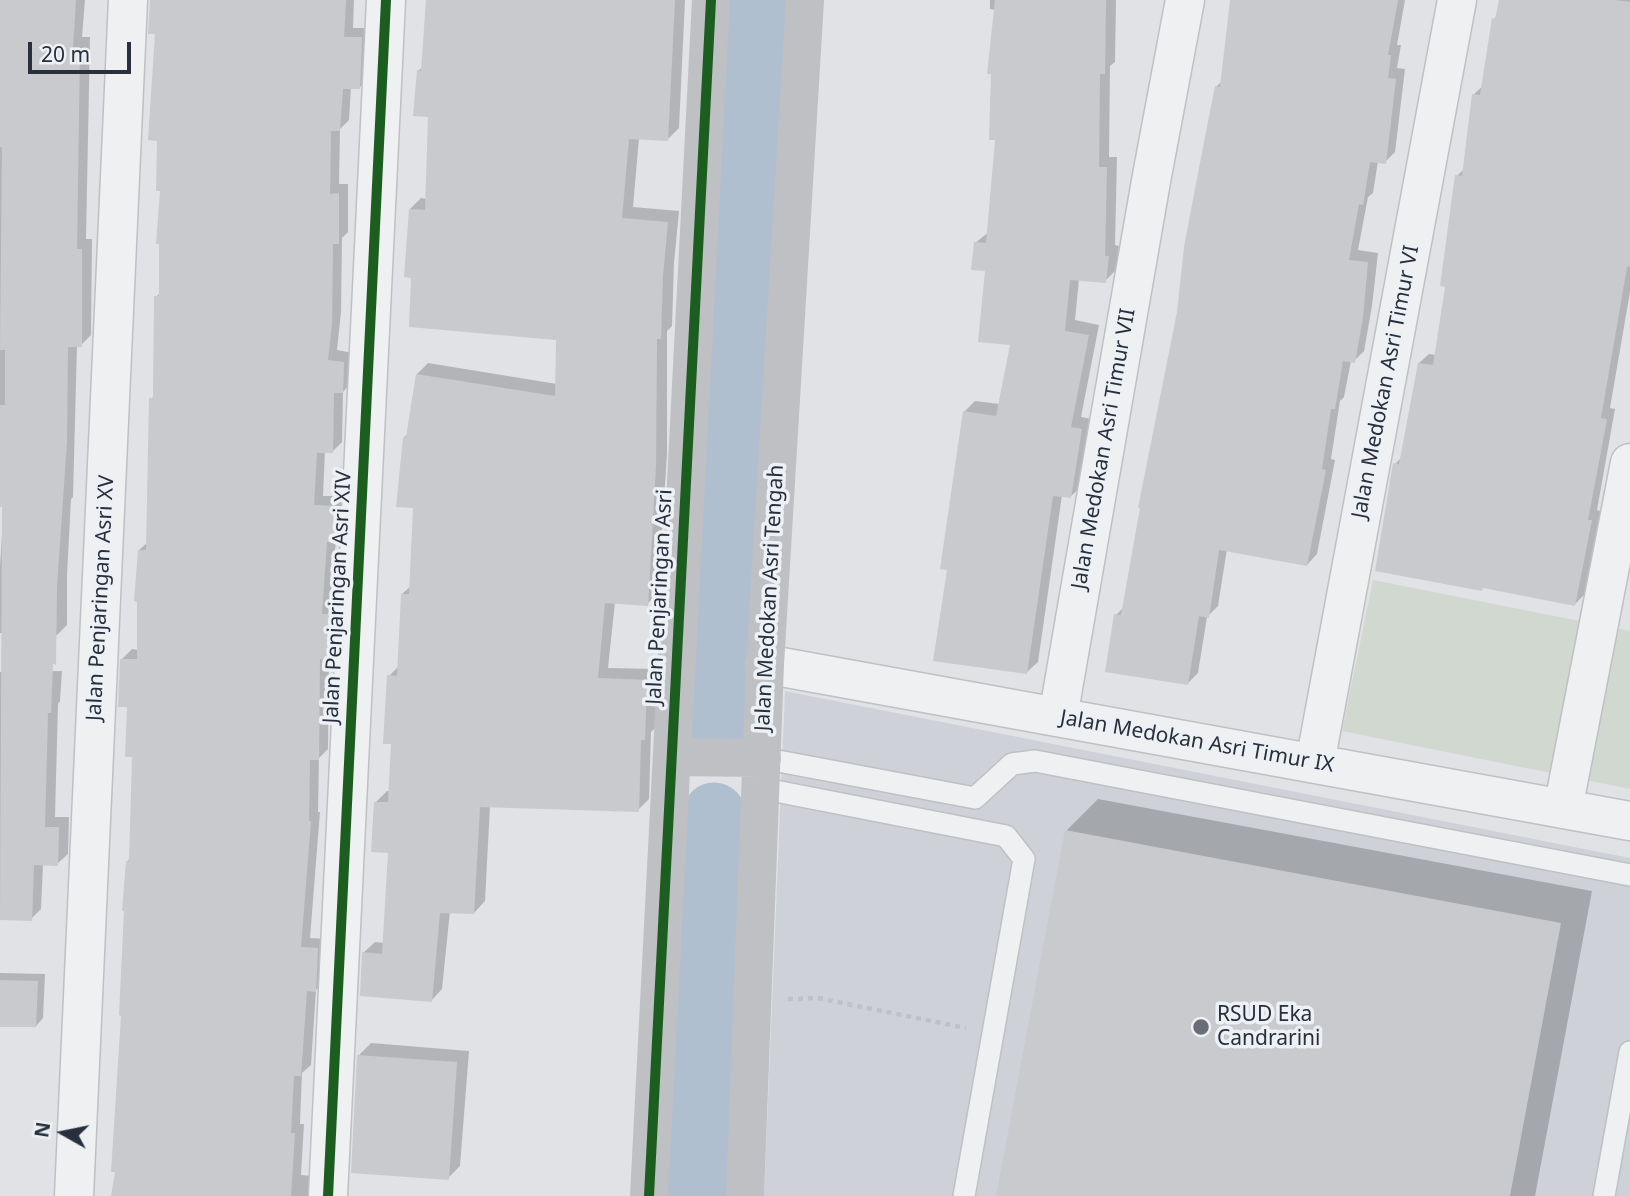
<!DOCTYPE html>
<style>
body{margin:0}
#map{position:relative;width:1630px;height:1196px;overflow:hidden;background:#e0e2e5;font-family:"Noto Sans",sans-serif}
canvas{display:block}
.north{position:absolute;left:28px;top:1098px;width:70px;height:70px;-webkit-text-stroke:5px #edf0f4;paint-order:stroke;rotate:279deg;font-size:19px;font-weight:700;line-height:28px;text-align:center;color:#28303d}
.north::after{content:'';display:block;margin:auto;width:24px;height:32px;background:#28303d;clip-path:polygon(50% 0,100% 100%,50% 72%,0 100%)}
.scale{position:absolute;left:28px;top:42px;width:103px;height:32px;box-sizing:border-box;border:4px solid #28303d;border-top:0;padding-left:9px;font-size:21px;line-height:24px;white-space:nowrap;color:#28303d;-webkit-text-stroke:5px #edf0f4;paint-order:stroke}
</style>
<div id="map">
<canvas width="1630" height="1196"></canvas>
<div class="north">N</div>
<div class="scale">20 m</div>
</div>
<script>
const ctx = document.querySelector('canvas').getContext('2d');
ctx.lineJoin = 'round';
function fillPath(path, color) { ctx.fillStyle = color; ctx.fill(path, 'evenodd'); }
function strokePath(path, color, width, dash) { ctx.strokeStyle = color; ctx.lineWidth = width; ctx.lineCap = dash ? 'butt' : 'round'; ctx.setLineDash(dash || []); ctx.stroke(path); }
function label(font, color, halo, rows, align = 'center') {
  ctx.font = font + ' "Noto Sans",sans-serif'; ctx.lineWidth = 7; ctx.setLineDash([]); ctx.textBaseline = 'middle'; ctx.strokeStyle = halo; ctx.fillStyle = color; for (const [text, x, y, turn = 0] of rows) {
    ctx.save(); ctx.translate(x, y); ctx.rotate((+turn || 0) * Math.PI / 180); ctx.textAlign = isNaN(turn) ? turn : align; if (halo) ctx.strokeText(text, 0, 0); ctx.fillText(text, 0, 0); ctx.restore();
  }
}
const built = new Path2D(`
 M 785,691 L 1630,858 L 1630,1196 L 764,1196 Z`);
const green = new Path2D(`
 M 1373,580 L 1630,631 L 1630,789 L 1342,731 Z`);
const shadow = new Path2D(`
 M 0,0 L 85,0 L 82,37 L 90,37 L 86,239 L 92,239 L 91,335 L 81,345 L 77,345 L 73,497 L 71,499 L 67,575 L 67,625 L 57,635 L 0,633 L 0,565 L 4,506 L 0,506 Z
 M 150,0 L 354,0 L 353,28 L 371,28 L 369,78 L 359,88 L 351,87 L 349,120 L 340,129 L 339,184 L 348,184 L 348,232 L 342,238 L 341,312 L 337,350 L 353,353 L 352,382 L 343,392 L 342,442 L 332,452 L 325,451 L 323,496 L 346,496 L 344,531 L 336,539 L 331,605 L 338,605 L 338,648 L 329,656 L 328,749 L 319,758 L 318,812 L 320,812 L 310,938 L 327,939 L 325,980 L 316,990 L 311,1065 L 302,1073 L 300,1124 L 304,1124 L 301,1175 L 312,1176 L 311,1196 L 113,1196 L 117,1170 L 127,862 L 130,858 L 134,755 L 122,659 L 132,649 L 139,650 L 139,550 L 148,542 L 151,399 L 155,395 L 156,297 L 160,293 L 162,189 L 157,33 Z
 M 496,0 L 685,0 L 679,128 L 668,139 L 639,138 L 633,207 L 679,211 L 674,263 L 672,326 L 667,331 L 667,454 L 658,593 L 647,604 L 615,602 L 608,668 L 657,669 L 655,728 L 651,732 L 649,799 L 638,810 L 490,806 L 485,901 L 474,913 L 450,911 L 442,989 L 431,1001 L 363,953 L 375,942 L 385,943 L 390,851 L 376,802 L 387,791 L 391,791 L 393,742 L 389,676 L 399,666 L 402,594 L 411,586 L 414,507 L 404,437 L 408,434 L 417,374 L 428,363 L 557,384 L 557,339 L 410,209 L 421,198 L 428,199 L 430,115 L 418,71 Z
 M 990,0 L 1116,0 L 1115,62 L 1110,66 L 1109,157 L 1117,157 L 1115,245 L 1119,246 L 1116,270 L 1105,281 L 1079,279 L 1075,320 L 1099,325 L 1081,417 L 1092,419 L 1082,486 L 1071,496 L 1062,495 L 1038,662 L 1027,672 L 949,569 L 964,412 L 975,401 L 1000,404 L 1012,344 L 975,243 L 989,232 L 997,138 L 996,10 L 990,9 Z
 M 1233,0 L 1405,0 L 1397,45 L 1401,45 L 1397,68 L 1405,69 L 1395,152 L 1385,162 L 1378,161 L 1373,193 L 1368,197 L 1358,250 L 1378,253 L 1372,306 L 1364,351 L 1354,361 L 1351,361 L 1344,397 L 1340,401 L 1331,459 L 1335,460 L 1317,554 L 1307,565 L 1227,549 L 1218,606 L 1207,617 L 1198,673 L 1188,683 L 1116,615 L 1125,606 L 1179,312 L 1216,87 L 1223,80 Z
 M 1500,0 L 1630,0 L 1630,292 L 1610,408 L 1615,409 L 1597,510 L 1601,511 L 1584,595 L 1574,605 L 1395,464 L 1403,456 L 1419,363 L 1429,354 L 1436,355 L 1447,286 L 1457,176 L 1465,168 L 1474,94 L 1484,85 L 1494,19 L 1498,15 Z
 M 62,671 L 60,701 L 58,704 L 55,817 L 69,817 L 68,854 L 57,864 L 43,864 L 41,909 L 31,919 L 0,919 L 0,672 Z
 M 1098,799 L 1592,891 L 1535,1196 L 998,1196 L 1067,830 Z
 M 0,973 L 45,974 L 43,1018 L 36,1026 L 0,1025 Z
 M 371,1043 L 469,1051 L 460,1166 L 448,1178 L 358,1056 Z`);
const river = new Path2D(`
 M 719,727 L 756,0
 M 695,1196 L 714,814`);
const building = new Path2D(`
 M 0,0 L 76,0 L 73,47 L 80,47 L 77,249 L 82,249 L 82,347 L 68,347 L 67,441 L 57,586 L 56,665 L 53,664 L 51,713 L 48,713 L 45,827 L 59,827 L 58,866 L 34,865 L 32,921 L 0,920 L 2,507 L 0,507 L 0,405 L 5,405 L 5,350 L 0,350 L 2,147 L 0,147 Z
 M 150,0 L 346,0 L 344,37 L 362,37 L 360,89 L 343,89 L 340,131 L 331,131 L 330,194 L 339,193 L 339,244 L 333,244 L 332,323 L 328,360 L 344,362 L 343,393 L 334,393 L 333,453 L 317,453 L 314,505 L 337,506 L 335,543 L 327,542 L 322,614 L 329,614 L 329,659 L 320,659 L 319,760 L 310,760 L 309,821 L 311,821 L 301,947 L 318,948 L 316,992 L 307,991 L 301,1076 L 294,1076 L 291,1133 L 295,1133 L 291,1196 L 111,1196 L 115,1172 L 111,1172 L 121,1016 L 119,1015 L 124,911 L 122,911 L 126,861 L 129,861 L 132,757 L 125,757 L 127,707 L 118,707 L 120,659 L 137,659 L 137,602 L 134,601 L 138,550 L 146,550 L 149,398 L 153,398 L 154,296 L 159,296 L 159,244 L 156,244 L 160,191 L 156,191 L 157,141 L 148,140 L 155,34 L 148,34 Z
 M 426,0 L 675,0 L 668,141 L 629,139 L 622,218 L 668,222 L 663,276 L 661,339 L 657,339 L 656,466 L 648,606 L 605,603 L 598,678 L 647,680 L 645,740 L 641,740 L 639,812 L 480,807 L 474,914 L 440,913 L 432,1002 L 360,996 L 362,952 L 382,954 L 388,853 L 371,852 L 374,802 L 388,802 L 391,744 L 383,744 L 387,675 L 397,676 L 401,594 L 409,594 L 413,508 L 396,507 L 403,437 L 406,437 L 416,374 L 555,396 L 556,340 L 409,327 L 411,278 L 404,277 L 409,209 L 425,210 L 428,117 L 413,116 L 417,70 L 421,71 Z
 M 995,0 L 1106,0 L 1105,74 L 1100,74 L 1099,167 L 1107,167 L 1105,256 L 1109,256 L 1106,283 L 1070,280 L 1065,331 L 1089,335 L 1071,427 L 1082,429 L 1071,498 L 1053,496 L 1027,674 L 933,661 L 947,570 L 940,569 L 963,411 L 996,416 L 1010,345 L 978,342 L 985,271 L 971,270 L 974,242 L 986,243 L 995,140 L 989,140 L 991,74 L 987,74 Z
 M 1230,0 L 1398,0 L 1388,55 L 1391,55 L 1388,78 L 1396,79 L 1386,164 L 1370,162 L 1363,205 L 1359,204 L 1349,260 L 1368,262 L 1363,317 L 1355,363 L 1343,361 L 1335,409 L 1331,409 L 1322,469 L 1326,470 L 1307,566 L 1219,550 L 1209,618 L 1199,616 L 1188,685 L 1105,672 L 1114,614 L 1121,615 L 1140,508 L 1138,508 L 1177,312 L 1184,247 L 1203,147 L 1215,86 L 1220,87 Z
 M 1499,0 L 1615,0 L 1630,2 L 1630,267 L 1627,267 L 1601,418 L 1607,419 L 1588,520 L 1592,520 L 1575,606 L 1483,588 L 1482,591 L 1375,571 L 1393,463 L 1399,464 L 1418,363 L 1433,365 L 1445,287 L 1440,286 L 1455,175 L 1462,176 L 1472,94 L 1480,95 L 1492,18 L 1495,19 Z
 M 1065,830 L 1561,923 L 1510,1196 L 996,1196 Z
 M 0,980 L 38,981 L 36,1027 L 0,1027 Z
 M 357,1055 L 457,1062 L 449,1180 L 351,1173 Z`);
const path = new Path2D(`
 M 788,999 L 818,998 L 966,1028`);
const lane = new Path2D(`
 M 762,758 L 975,798 L 1012,764 L 1035,761 L 1630,875
 M 760,788 L 1006,836 L 1024,859 L 964,1196
 M 1604,1196 L 1630,1052`);
const street = new Path2D(`
 M 765,664 L 1630,821
 M 1058,717 L 1151,181 L 1185,0
 M 1315,763 L 1457,0
 M 1563,809 L 1630,463
 M 74,1196 L 128,0
 M 328,1196 L 386,0`);
const secondary = new Path2D(`
 M 672,757 L 762,758
 M 649,1196 L 711,0
 M 745,1196 L 765,664 L 805,0`);
const cycleway = new Path2D(`
 M 328,1196 L 386,0
 M 649,1196 L 711,0`);
const markers = [
 [1201,1027,9,"#686e78"]
];
const streetNames = [
 ["Jalan Medokan Asri Timur VI",1386,382,-79],
 ["Jalan Medokan Asri Timur VII",1104,449,-80],
 ["Jalan Penjaringan Asri XIV",338,597,-87],
 ["Jalan Penjaringan Asri",660,597,-87],
 ["Jalan Penjaringan Asri XV",101,598,-87],
 ["Jalan Medokan Asri Tengah",770,598,-87],
 ["Jalan Medokan Asri Timur IX",1197,742,10]
];
const poiNames = [
 ["RSUD Eka",1217,1015],
 ["Candrarini",1217,1039]
];
fillPath(built, '#ced2d8');
fillPath(green, '#d1d8d0');
fillPath(shadow, '#0003');
strokePath(river, '#afbfcf', 63);
fillPath(building, '#c8cacd');
strokePath(lane, '#bec0c3', 24);
strokePath(street, '#bec0c3', 41);
strokePath(path, '#bec1c5', 4.5, [5, 5]);
strokePath(lane, '#eff0f1', 21);
strokePath(street, '#eff0f1', 38);
strokePath(secondary, '#bec0c4', 38);
strokePath(cycleway, '#1b5e20', 10);
for (const [x, y, r, color] of markers) { const dot = new Path2D(); dot.arc(x, y, r, 0, 2 * Math.PI); ctx.fillStyle = color; ctx.fill(dot); strokePath(dot, '#edf0f4', 2.5); }
label('21px', '#28303d', '#edf0f4', streetNames);
label('21px', '#28303d', '#edf0f4', poiNames, 'left');
</script>
